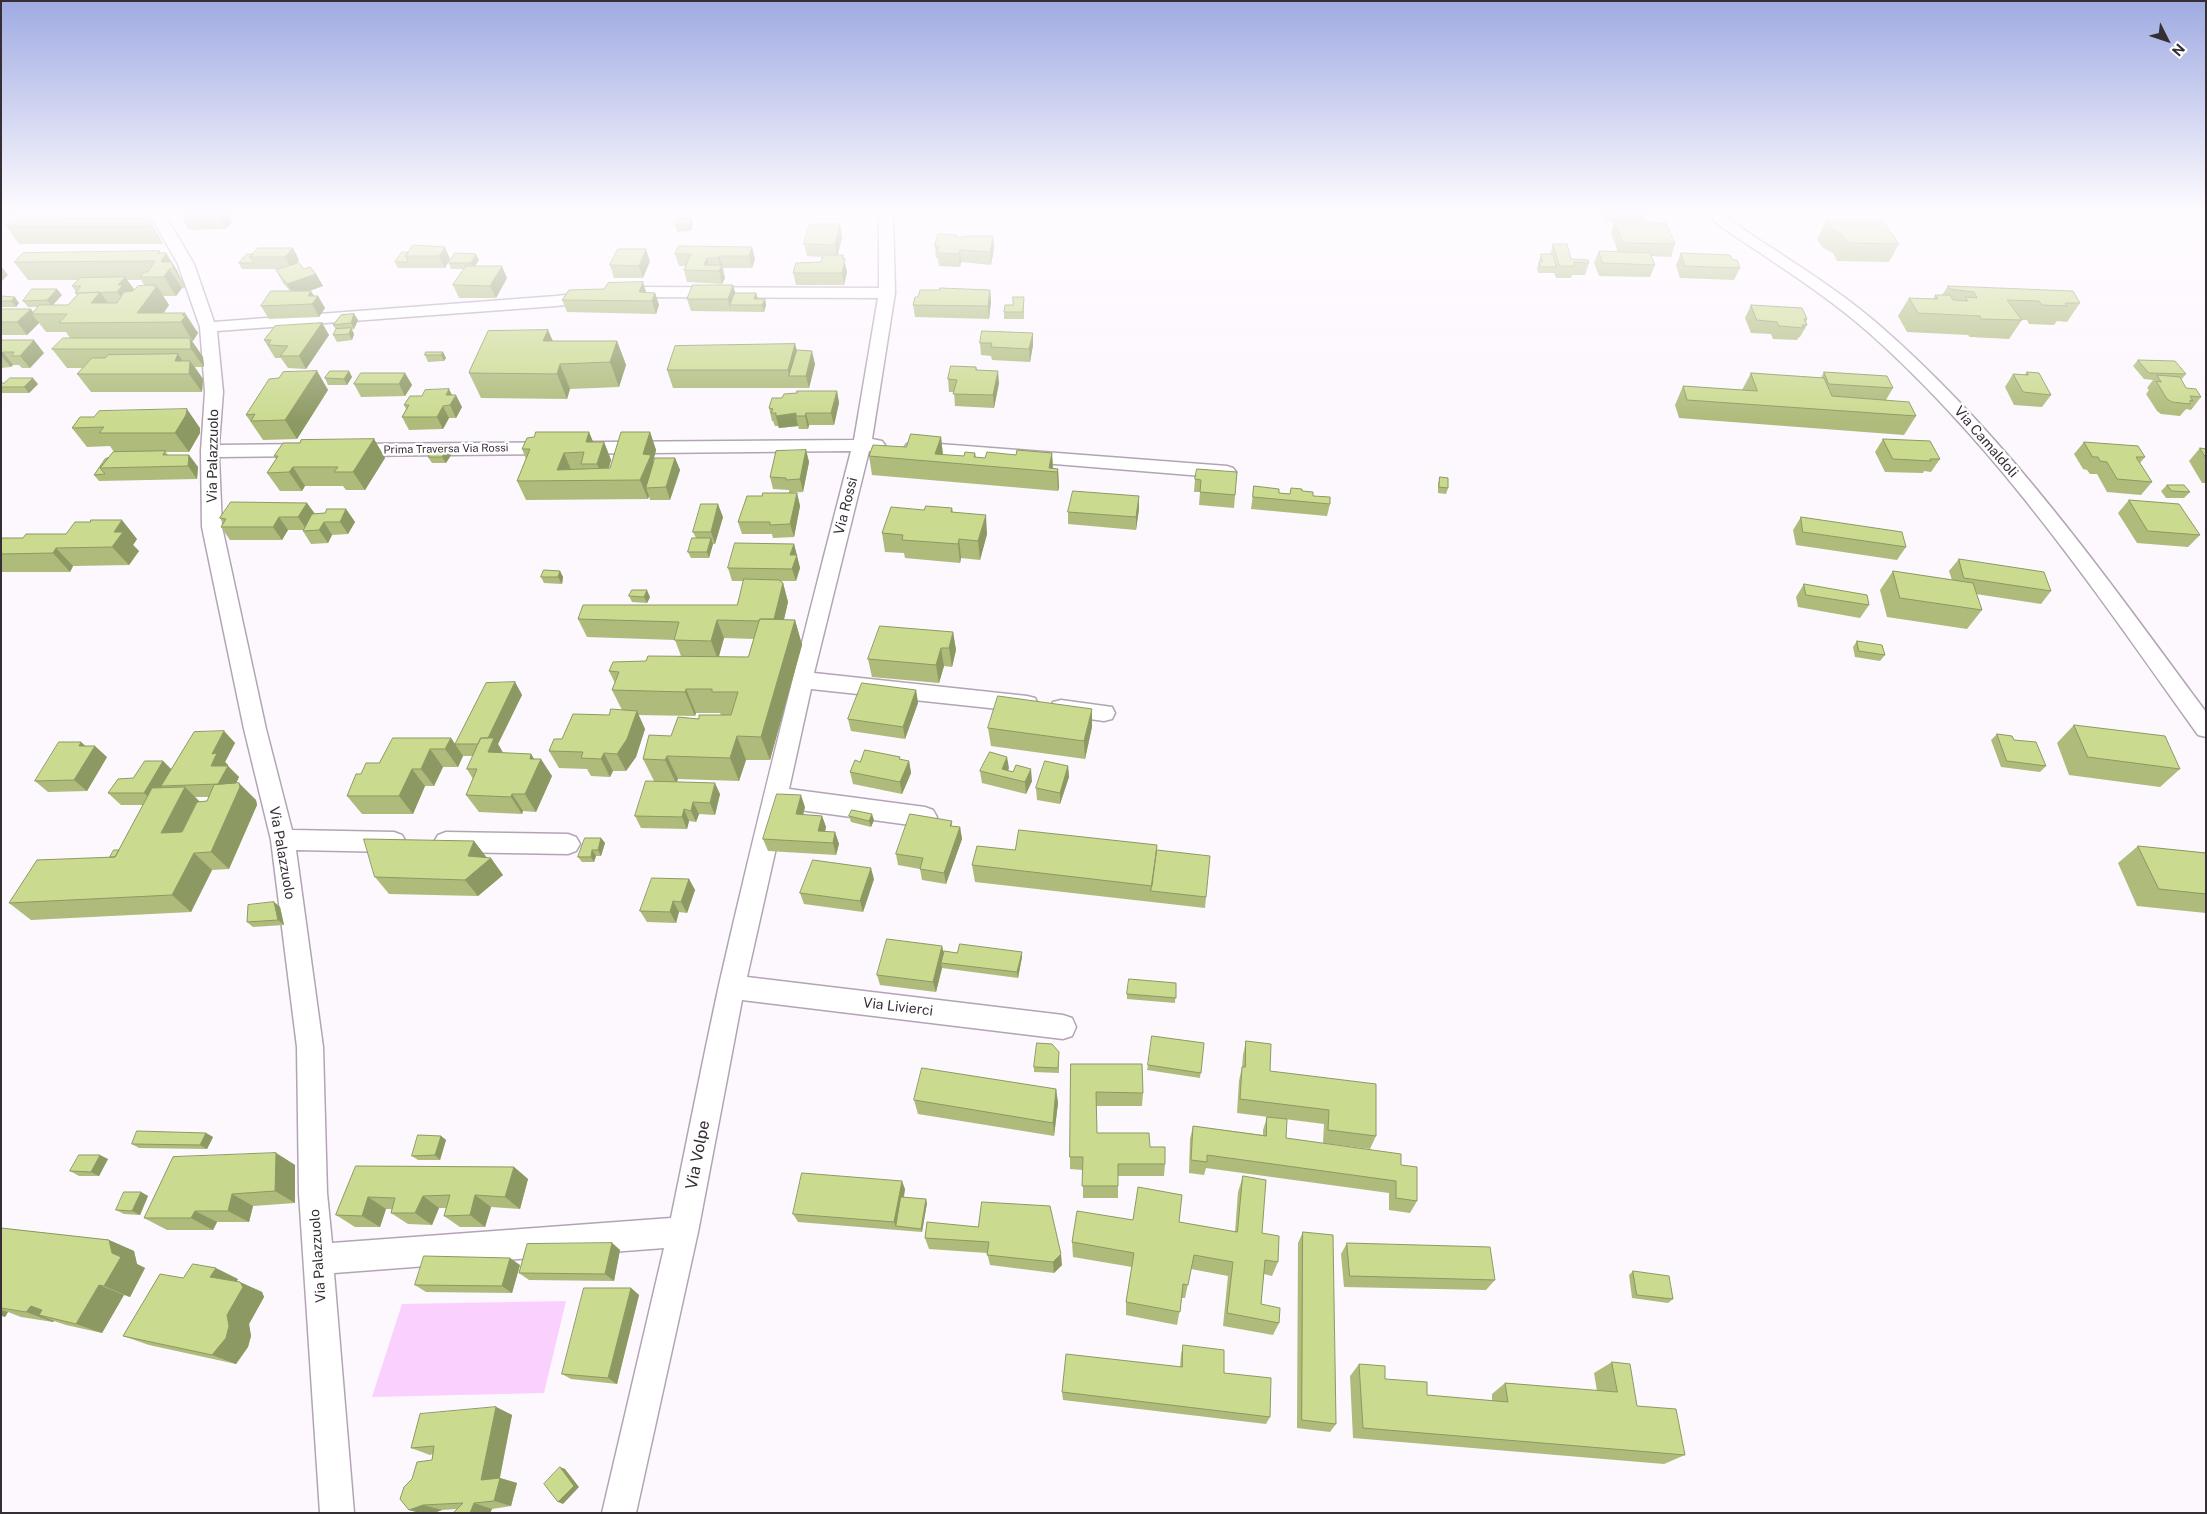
<!DOCTYPE html>
<style>
body{margin:0}
#map{position:relative;width:2207px;height:1514px;overflow:hidden;background:#fdf7fe;font-family:"Public Sans",sans-serif}
canvas{display:block}
.frame{position:absolute;inset:0;border:2px solid #352e35;pointer-events:none}
.north{position:absolute;left:2142px;top:15px;width:50px;height:50px;-webkit-text-stroke:4px #fff;paint-order:stroke;rotate:131deg;font-size:14px;font-weight:700;line-height:20px;text-align:center;color:#352e35}
.north::after{content:'';display:block;margin:auto;width:18px;height:22px;background:#352e35;clip-path:polygon(50% 0,100% 100%,50% 72%,0 100%)}
</style>
<div id="map">
<canvas width="2207" height="1514"></canvas>
<div class="frame"></div>
<div class="north">N</div>
</div>
<script>
const ctx = document.querySelector('canvas').getContext('2d');
ctx.lineJoin = 'round';
function fillPath(path, color) { ctx.fillStyle = color; ctx.fill(path, 'evenodd'); }
function strokePath(path, color, width, dash) { ctx.strokeStyle = color; ctx.lineWidth = width; ctx.lineCap = dash ? 'butt' : 'round'; ctx.setLineDash(dash || []); ctx.stroke(path); }
function label(font, color, halo, rows, align = 'center') {
  ctx.font = font + ' "Public Sans",sans-serif'; ctx.lineWidth = 4.5; ctx.setLineDash([]); ctx.textBaseline = 'middle'; ctx.strokeStyle = halo; ctx.fillStyle = color; for (const [text, x, y, turn = 0] of rows) {
    ctx.save(); ctx.translate(x, y); ctx.rotate((+turn || 0) * Math.PI / 180); ctx.textAlign = isNaN(turn) ? turn : align; if (halo) ctx.strokeText(text, 0, 0); ctx.fillText(text, 0, 0); ctx.restore();
  }
}
const green = new Path2D(`
 M 566,1301 L 544,1393 L 372,1397 L 402,1304 Z`);
const minor = new Path2D(`
 M 147,210 L 162,210 L 194,264 L 214,322 L 556,296 L 636,287 L 879,288 L 879,210 L 893,210 L 895,293 L 872,439 L 882,441 L 885,445 L 882,449 L 869,451 L 814,673 L 1027,696 L 1035,698 L 1038,704 L 1035,710 L 1027,712 L 811,689 L 789,789 L 925,807 L 933,810 L 937,817 L 933,824 L 925,827 L 785,808 L 747,977 L 1063,1015 L 1072,1018 L 1076,1027 L 1072,1036 L 1063,1039 L 742,1000 L 698,1232 L 636,1513 L 602,1513 L 664,1248 L 334,1273 L 354,1513 L 320,1513 L 299,1193 L 297,1047 L 271,840 L 244,729 L 202,527 L 201,451 L 205,392 L 200,327 L 178,264 ZM 636,297 L 878,298 L 854,440 L 350,444 L 344,446 L 341,450 L 344,454 L 350,456 L 851,451 C 805,629 760,806 719,985 C 702,1063 687,1141 671,1218 L 332,1243 L 327,1193 L 323,1047 L 296,850 L 394,852 L 402,849 L 406,842 L 402,835 L 394,832 L 292,830 L 266,729 L 222,527 L 219,457 L 308,456 L 314,454 L 317,450 L 314,446 L 308,444 L 219,445 L 223,392 L 217,331 L 556,306 Z
 M 1703,210 L 1719,210 C 1737,226 1758,239 1778,252 C 1813,275 1848,298 1879,325 C 2008,437 2105,576 2206,712 L 2206,737 L 2198,735 C 2097,594 1999,448 1868,332 C 1822,292 1770,260 1720,226 Z
 M 913,442 L 1227,466 L 1233,468 L 1236,472 L 1233,476 L 1227,478 L 907,452 L 904,448 L 907,444 Z
 M 1061,700 L 1112,707 L 1115,713 L 1112,719 L 1104,721 L 1053,714 L 1050,708 L 1053,702 Z
 M 446,832 L 568,834 L 576,837 L 580,844 L 576,851 L 568,854 L 446,852 L 438,849 L 434,842 L 438,835 Z`);
const wall = new Path2D(`
 M 1,210 L 24,210 L 20,214 L 1,214 Z
 M 45,210 L 126,210 L 125,211 L 46,212 Z
 M 226,210 L 232,222 L 226,229 L 189,230 L 182,218 Z
 M 1602,210 L 1646,210 L 1642,222 L 1675,244 L 1671,257 L 1651,256 L 1655,265 L 1650,277 L 1599,276 L 1594,263 L 1599,251 L 1618,252 L 1611,233 L 1614,223 L 1606,222 L 1602,211 Z
 M 148,219 L 163,244 L 19,244 L 6,226 Z
 M 1826,220 L 1899,244 L 1889,262 L 1837,261 L 1833,253 L 1822,247 L 1817,239 Z
 M 693,224 L 690,231 L 677,232 L 675,225 Z
 M 957,235 L 957,237 L 963,237 L 993,236 L 994,248 L 991,265 L 961,262 L 960,267 L 939,266 L 938,258 L 936,258 L 935,246 Z
 M 842,237 L 838,255 L 844,259 L 847,272 L 844,285 L 796,285 L 793,273 L 821,262 L 822,257 L 807,256 L 804,244 Z
 M 1553,244 L 1571,259 L 1589,263 L 1585,275 L 1572,275 L 1571,278 L 1556,278 L 1554,273 L 1538,273 L 1537,268 L 1539,262 L 1539,260 L 1541,254 L 1550,254 Z
 M 413,245 L 450,259 L 445,268 L 398,268 L 395,262 L 408,252 Z
 M 752,247 L 755,259 L 752,268 L 723,268 L 725,278 L 722,284 L 687,282 L 684,270 L 686,266 L 679,266 L 675,254 Z
 M 293,248 L 299,260 L 297,264 L 304,269 L 316,274 L 323,286 L 310,291 L 314,296 L 318,296 L 325,308 L 319,317 L 269,319 L 261,306 L 290,291 L 283,283 L 276,270 L 279,269 L 242,269 L 239,263 L 253,254 Z
 M 159,251 L 161,253 L 166,253 L 178,272 L 178,273 L 186,288 L 182,288 L 176,296 L 163,296 L 169,305 L 164,313 L 197,331 L 198,333 L 193,341 L 192,341 L 203,357 L 204,367 L 195,367 L 203,379 L 202,392 L 91,392 L 77,374 L 83,368 L 67,368 L 52,349 L 70,338 L 66,332 L 46,332 L 39,323 L 27,335 L 1,335 L 1,309 L 31,309 L 33,312 L 38,307 L 28,307 L 23,301 L 62,295 L 53,305 L 68,305 L 77,295 L 75,293 L 76,292 L 72,286 L 78,280 L 28,280 L 14,262 ZM 127,280 L 141,280 L 145,286 L 132,292 L 134,289 Z
 M 1681,253 L 1733,260 L 1740,268 L 1734,280 L 1680,278 L 1676,265 Z
 M 479,260 L 475,266 L 507,278 L 496,298 L 459,298 L 453,285 L 464,269 L 451,269 L 449,263 Z
 M 650,261 L 643,278 L 614,278 L 610,265 Z
 M 643,282 L 646,293 L 655,293 L 659,305 L 656,314 L 567,312 L 562,300 L 604,289 Z
 M 733,285 L 735,293 L 756,293 L 758,299 L 765,299 L 766,305 L 764,312 L 691,311 L 687,299 Z
 M 1948,286 L 2080,303 L 2067,322 L 2057,321 L 2054,325 L 2029,324 L 2027,320 L 2021,320 L 2022,320 L 2009,339 L 1970,337 L 1968,335 L 1907,332 L 1898,316 L 1909,298 L 1933,299 L 1935,295 L 1942,295 Z
 M 990,290 L 991,302 L 989,319 L 915,317 L 913,305 L 918,297 Z
 M 1,296 L 19,303 L 16,307 L 1,307 Z
 M 1024,303 L 1024,319 L 1004,319 L 1004,312 L 1013,305 Z
 M 1751,305 L 1807,319 L 1806,322 L 1807,325 L 1800,337 L 1799,337 L 1797,340 L 1773,339 L 1771,334 L 1751,333 L 1745,318 Z
 M 354,314 L 358,320 L 354,329 L 352,330 L 354,334 L 352,340 L 337,342 L 333,335 L 336,330 L 333,325 Z
 M 322,323 L 329,335 L 306,369 L 288,368 L 281,358 L 275,358 L 264,340 Z
 M 548,330 L 553,341 L 617,341 L 626,365 L 619,387 L 570,389 L 567,399 L 481,398 L 469,373 Z
 M 1033,333 L 1033,345 L 1030,362 L 992,360 L 991,356 L 981,355 L 980,343 Z
 M 1,340 L 44,353 L 30,368 L 22,368 L 19,365 L 13,365 L 11,367 L 1,368 Z
 M 795,344 L 797,350 L 815,364 L 809,388 L 673,388 L 667,370 Z
 M 443,352 L 446,358 L 444,361 L 428,362 L 425,355 Z
 M 2138,360 L 2186,374 L 2181,380 L 2186,388 L 2201,397 L 2191,410 L 2186,409 L 2180,416 L 2161,414 L 2157,411 L 2146,394 L 2149,390 L 2147,388 L 2153,380 L 2144,379 L 2133,366 Z
 M 976,367 L 977,370 L 999,383 L 994,408 L 955,406 L 954,392 L 949,392 L 948,379 Z
 M 317,371 L 328,390 L 297,439 L 263,440 L 246,415 L 279,378 Z
 M 349,371 L 352,377 L 347,385 L 328,385 L 325,378 Z
 M 1824,372 L 1893,388 L 1886,400 L 1916,416 L 1904,435 L 1679,418 L 1675,405 L 1683,386 L 1742,390 L 1751,373 L 1821,378 Z
 M 2027,372 L 2051,395 L 2042,407 L 2014,405 L 2005,387 L 2013,374 L 2024,375 Z
 M 405,373 L 412,385 L 405,396 L 361,397 L 354,384 Z
 M 1,383 L 38,384 L 29,393 L 1,393 Z
 M 837,391 L 839,403 L 834,425 L 809,425 L 808,429 L 799,429 L 798,426 L 779,428 L 778,426 L 775,426 L 773,421 L 772,421 L 769,408 L 782,398 Z
 M 452,395 L 462,407 L 456,418 L 449,418 L 443,429 L 409,430 L 402,417 L 406,409 L 404,405 Z
 M 80,417 L 200,428 L 200,433 L 189,452 L 166,452 L 168,455 L 189,455 L 198,467 L 197,479 L 99,481 L 94,475 L 114,452 L 110,446 L 87,447 L 72,428 Z
 M 589,432 L 593,442 L 604,442 L 611,460 L 609,468 L 610,468 L 650,432 L 656,450 L 653,462 L 654,463 L 675,458 L 680,470 L 670,500 L 650,500 L 649,496 L 648,499 L 526,500 L 517,481 L 526,459 L 522,449 Z
 M 941,437 L 943,455 L 964,456 L 975,453 L 976,457 L 985,458 L 1016,455 L 1052,453 L 1053,469 L 1058,469 L 1059,488 L 1058,491 L 872,475 L 869,456 L 906,447 Z
 M 374,439 L 385,458 L 365,490 L 346,490 L 343,486 L 305,486 L 302,491 L 280,491 L 267,473 L 276,459 L 274,456 L 300,443 Z
 M 1883,439 L 1940,459 L 1931,472 L 1924,471 L 1923,473 L 1885,472 L 1875,452 Z
 M 2084,442 L 2145,457 L 2140,463 L 2152,482 L 2141,495 L 2107,492 L 2097,474 L 2090,474 L 2087,470 L 2083,469 L 2074,454 Z
 M 2200,448 L 2206,449 L 2206,483 L 2202,483 L 2189,461 Z
 M 806,450 L 809,462 L 803,492 L 789,493 L 789,490 L 773,489 L 770,477 Z
 M 453,452 L 446,463 L 432,463 L 428,457 Z
 M 1237,472 L 1234,508 L 1199,505 L 1200,492 L 1194,492 L 1195,479 Z
 M 1440,477 L 1448,488 L 1446,494 L 1438,493 L 1438,484 Z
 M 2167,485 L 2190,492 L 2184,498 L 2166,498 L 2161,491 Z
 M 1254,486 L 1279,493 L 1290,494 L 1302,491 L 1313,496 L 1330,504 L 1327,516 L 1251,509 Z
 M 797,493 L 800,506 L 794,537 L 773,538 L 772,534 L 742,534 L 738,522 L 762,496 Z
 M 2129,500 L 2200,535 L 2188,547 L 2137,543 L 2118,513 Z
 M 307,503 L 314,514 L 325,513 L 346,509 L 355,522 L 348,534 L 332,535 L 328,543 L 311,544 L 303,531 L 303,530 L 288,530 L 282,540 L 230,540 L 221,527 L 223,523 L 220,518 Z
 M 952,508 L 953,512 L 987,534 L 980,560 L 961,558 L 960,563 L 905,558 L 904,553 L 885,552 L 882,533 L 924,510 Z
 M 1139,509 L 1136,530 L 1068,524 L 1068,512 Z
 M 723,517 L 715,544 L 713,544 L 709,558 L 691,558 L 688,552 L 696,538 L 693,532 Z
 M 1801,517 L 1906,547 L 1897,560 L 1796,545 L 1793,530 Z
 M 1,538 L 137,539 L 133,545 L 139,551 L 129,565 L 73,566 L 70,572 L 1,572 Z
 M 794,544 L 800,568 L 796,581 L 781,581 L 783,583 L 788,602 L 784,620 L 795,620 L 802,645 L 770,760 L 746,760 L 739,781 L 678,779 L 677,782 L 720,794 L 715,815 L 699,814 L 696,822 L 689,821 L 687,829 L 641,828 L 635,816 L 654,781 L 643,759 L 671,736 L 699,719 L 721,715 L 720,713 L 696,713 L 695,716 L 638,715 L 645,729 L 636,757 L 626,771 L 613,771 L 610,777 L 591,776 L 587,769 L 559,768 L 549,751 L 562,739 L 609,715 L 622,710 L 612,690 L 615,683 L 609,671 L 646,661 L 681,656 L 675,640 L 587,637 L 578,619 L 737,605 L 744,581 L 732,581 L 728,568 ZM 724,638 L 754,639 L 748,657 L 718,657 Z
 M 1959,559 L 2051,591 L 2041,604 L 1976,594 L 1982,610 L 1967,629 L 1887,617 L 1880,590 L 1893,571 L 1952,580 L 1949,571 Z
 M 560,571 L 563,577 L 562,584 L 544,583 L 541,577 Z
 M 1804,584 L 1869,605 L 1860,618 L 1798,607 L 1796,597 Z
 M 629,596 L 650,597 L 647,603 L 632,602 Z
 M 953,632 L 956,650 L 952,667 L 944,666 L 939,683 L 872,677 L 868,659 Z
 M 1857,641 L 1885,655 L 1880,661 L 1855,657 L 1853,647 Z
 M 515,682 L 522,695 L 498,744 L 503,753 L 531,754 L 534,759 L 552,776 L 536,812 L 523,811 L 522,814 L 479,812 L 466,795 L 473,779 L 467,769 L 473,756 L 463,756 L 458,767 L 443,767 L 434,786 L 425,786 L 413,814 L 362,814 L 347,796 L 361,774 L 379,763 L 451,738 L 455,744 Z
 M 916,690 L 918,703 L 905,739 L 851,731 L 848,719 Z
 M 2074,725 L 2180,769 L 2160,787 L 2069,775 L 2057,743 Z
 M 1092,727 L 1085,759 L 991,746 L 988,728 Z
 M 224,731 L 235,743 L 225,762 L 228,765 L 228,766 L 239,777 L 236,783 L 256,800 L 257,805 L 229,869 L 212,870 L 191,912 L 31,920 L 9,903 L 110,857 L 119,850 L 143,805 L 121,805 L 108,793 L 133,778 L 163,761 L 171,769 ZM 195,797 L 209,797 L 207,801 L 200,802 Z
 M 1997,734 L 2014,740 L 2046,766 L 2040,772 L 2001,767 L 1991,740 Z
 M 81,742 L 85,746 L 107,757 L 87,791 L 48,792 L 35,781 Z
 M 909,761 L 911,773 L 902,794 L 853,784 L 850,772 L 860,762 Z
 M 1068,766 L 1069,777 L 1060,804 L 1037,800 L 1036,788 Z
 M 1009,768 L 1008,770 L 1032,781 L 1026,794 L 982,783 L 980,771 Z
 M 805,807 L 803,815 L 822,816 L 826,827 L 825,832 L 835,832 L 839,844 L 836,855 L 768,851 L 763,839 Z
 M 849,816 L 874,820 L 871,827 L 851,822 Z
 M 952,821 L 952,826 L 960,827 L 962,839 L 946,884 L 922,880 L 920,869 L 898,865 L 896,854 Z
 M 601,838 L 605,843 L 601,856 L 596,856 L 594,862 L 582,862 L 578,857 Z
 M 474,841 L 487,858 L 503,875 L 478,896 L 389,894 L 375,877 Z
 M 2138,846 L 2206,853 L 2206,913 L 2137,906 L 2118,863 Z
 M 1015,850 L 1157,851 L 1206,897 L 1205,908 L 975,882 L 972,865 Z
 M 689,879 L 695,890 L 687,913 L 679,912 L 676,923 L 647,922 L 640,911 Z
 M 874,879 L 863,912 L 804,904 L 800,893 Z
 M 274,902 L 280,907 L 284,925 L 253,927 L 247,922 Z
 M 944,951 L 957,953 L 1022,957 L 1018,978 L 942,968 L 936,992 L 880,985 L 877,975 Z
 M 1176,983 L 1175,1003 L 1127,999 L 1127,994 Z
 M 1246,1041 L 1270,1071 L 1376,1136 L 1370,1149 L 1323,1143 L 1324,1124 L 1237,1113 L 1239,1081 L 1242,1067 L 1243,1055 Z
 M 1204,1043 L 1200,1078 L 1147,1070 L 1148,1065 Z
 M 1059,1056 L 1059,1073 L 1034,1072 L 1034,1067 Z
 M 1071,1064 L 1143,1093 L 1142,1106 L 1096,1106 L 1097,1133 L 1150,1147 L 1165,1164 L 1164,1176 L 1118,1176 L 1118,1198 L 1083,1198 L 1083,1170 L 1070,1169 L 1070,1157 Z
 M 1056,1089 L 1058,1103 L 1054,1136 L 918,1114 L 914,1100 Z
 M 1267,1117 L 1286,1138 L 1401,1165 L 1417,1201 L 1410,1213 L 1389,1210 L 1389,1193 L 1206,1168 L 1204,1175 L 1189,1173 L 1190,1139 L 1193,1126 L 1263,1135 L 1263,1130 Z
 M 206,1133 L 213,1137 L 207,1149 L 139,1148 L 132,1144 Z
 M 441,1136 L 446,1140 L 440,1160 L 418,1160 L 412,1156 Z
 M 276,1153 L 295,1165 L 295,1203 L 253,1206 L 249,1222 L 217,1222 L 213,1230 L 167,1230 L 144,1218 Z
 M 108,1159 L 99,1176 L 79,1176 L 70,1171 Z
 M 356,1166 L 514,1167 L 528,1179 L 520,1209 L 491,1207 L 485,1227 L 460,1227 L 444,1216 L 446,1208 L 439,1208 L 432,1225 L 408,1224 L 391,1213 L 392,1209 L 386,1209 L 380,1227 L 355,1227 L 336,1215 Z
 M 1243,1176 L 1262,1233 L 1278,1262 L 1272,1276 L 1264,1274 L 1261,1304 L 1279,1323 L 1273,1335 L 1223,1326 L 1228,1276 L 1191,1269 L 1185,1298 L 1182,1298 L 1177,1325 L 1126,1315 L 1126,1302 L 1132,1267 L 1073,1257 L 1072,1242 L 1133,1220 L 1179,1222 L 1235,1232 L 1238,1192 Z
 M 905,1189 L 904,1197 L 927,1203 L 922,1232 L 798,1222 L 793,1214 Z
 M 141,1192 L 148,1196 L 140,1215 L 124,1214 L 116,1210 Z
 M 927,1222 L 1062,1265 L 1054,1273 L 990,1265 L 987,1253 L 929,1249 L 925,1238 Z
 M 1,1228 L 109,1240 L 134,1251 L 137,1264 L 145,1268 L 130,1297 L 124,1295 L 102,1333 L 66,1325 L 54,1321 L 53,1322 L 21,1317 L 8,1312 L 5,1317 L 1,1316 Z
 M 1303,1232 L 1336,1424 L 1330,1432 L 1297,1428 L 1298,1243 Z
 M 612,1243 L 620,1250 L 614,1281 L 529,1280 L 519,1273 Z
 M 1347,1243 L 1495,1280 L 1486,1290 L 1344,1287 L 1341,1254 Z
 M 520,1265 L 512,1293 L 426,1292 L 415,1285 Z
 M 1633,1271 L 1673,1299 L 1668,1303 L 1632,1298 L 1629,1275 Z
 M 183,1278 L 238,1279 L 237,1281 L 262,1292 L 264,1297 L 249,1324 L 251,1336 L 248,1347 L 236,1364 L 149,1345 L 123,1336 Z
 M 631,1288 L 639,1295 L 617,1384 L 571,1379 L 562,1374 Z
 M 1183,1345 L 1224,1373 L 1270,1417 L 1266,1424 L 1063,1400 L 1062,1392 L 1180,1367 L 1181,1354 Z
 M 1612,1362 L 1637,1406 L 1685,1455 L 1664,1464 L 1353,1438 L 1350,1376 L 1359,1364 L 1385,1379 L 1427,1395 L 1492,1401 L 1492,1394 L 1505,1383 L 1597,1391 L 1594,1373 Z
 M 496,1407 L 512,1415 L 500,1478 L 517,1483 L 511,1506 L 492,1509 L 490,1513 L 453,1513 L 457,1509 L 442,1510 L 434,1513 L 420,1513 L 409,1510 L 432,1460 L 433,1454 L 430,1455 L 411,1448 Z`);
const shadedWall = new Path2D(`
 M 17,210 L 24,210 L 20,214 Z
 M 225,210 L 232,222 L 226,229 L 219,217 Z
 M 691,218 L 693,224 L 690,231 L 689,225 Z
 M 148,219 L 160,238 L 163,244 L 151,226 Z
 M 840,224 L 842,237 L 837,257 L 835,245 Z
 M 993,236 L 994,248 L 991,265 L 990,252 Z
 M 445,247 L 450,259 L 445,268 L 439,256 Z
 M 752,247 L 755,259 L 752,268 L 749,256 Z
 M 293,248 L 299,260 L 292,269 L 285,257 Z
 M 646,249 L 650,261 L 643,278 L 639,266 Z
 M 960,250 L 961,262 L 960,267 L 959,254 Z
 M 159,251 L 164,258 L 166,253 L 178,272 L 178,273 L 186,288 L 174,269 L 169,269 L 182,288 L 176,296 L 164,277 L 161,262 L 158,253 Z
 M 476,254 L 479,260 L 473,269 L 471,263 Z
 M 843,255 L 847,272 L 844,285 L 842,273 Z
 M 719,256 L 725,278 L 722,284 L 719,271 L 721,268 L 718,258 Z
 M 707,258 L 710,271 L 704,265 Z
 M 1,266 L 8,275 L 2,281 L 1,280 Z
 M 502,266 L 507,278 L 496,298 L 490,286 Z
 M 316,274 L 323,286 L 294,296 L 287,284 Z
 M 125,277 L 134,289 L 129,295 L 126,304 L 117,292 L 118,285 Z
 M 643,282 L 647,295 L 639,292 Z
 M 154,285 L 156,288 L 157,286 L 169,305 L 156,323 L 137,313 Z
 M 733,285 L 737,298 L 730,305 L 731,311 L 728,299 Z
 M 57,289 L 62,295 L 52,306 L 47,300 Z
 M 990,290 L 991,302 L 989,319 L 988,306 Z
 M 311,291 L 316,299 L 318,296 L 325,308 L 319,317 L 308,296 Z
 M 100,292 L 113,310 L 91,303 Z
 M 655,293 L 659,305 L 656,314 L 652,301 Z
 M 756,293 L 758,299 L 754,299 Z
 M 15,297 L 19,303 L 16,307 L 11,301 Z
 M 765,299 L 766,305 L 764,312 L 762,305 Z
 M 31,309 L 34,314 L 32,314 L 39,323 L 27,335 L 17,322 Z
 M 185,313 L 198,333 L 193,341 L 181,322 L 182,315 Z
 M 354,314 L 358,320 L 354,329 L 351,323 Z
 M 322,323 L 329,335 L 306,369 L 299,356 Z
 M 351,328 L 354,334 L 352,340 L 349,334 Z
 M 548,330 L 558,355 L 543,341 Z
 M 1033,333 L 1033,345 L 1030,362 L 1029,349 Z
 M 190,338 L 203,357 L 204,367 L 191,349 Z
 M 34,340 L 44,353 L 30,368 L 20,356 Z
 M 617,341 L 626,365 L 619,387 L 610,362 Z
 M 795,344 L 799,363 L 789,376 L 788,370 Z
 M 812,351 L 815,364 L 809,388 L 806,376 Z
 M 3,352 L 13,365 L 11,367 L 1,356 L 1,354 Z
 M 443,352 L 446,358 L 444,361 L 441,355 Z
 M 178,354 L 189,371 L 190,361 L 203,379 L 202,392 L 189,374 L 175,361 Z
 M 560,364 L 570,389 L 567,399 L 557,374 Z
 M 317,371 L 328,390 L 297,439 L 285,420 Z
 M 349,371 L 352,377 L 347,385 L 344,379 Z
 M 998,371 L 999,383 L 994,408 L 993,395 Z
 M 405,373 L 412,385 L 405,396 L 399,384 Z
 M 33,378 L 38,384 L 29,393 L 24,387 Z
 M 449,389 L 454,399 L 456,395 L 462,407 L 456,418 L 450,405 L 446,395 Z
 M 837,391 L 839,403 L 834,425 L 831,413 Z
 M 443,406 L 449,418 L 443,429 L 437,417 Z
 M 187,409 L 200,428 L 200,433 L 189,452 L 175,433 Z
 M 796,413 L 796,416 L 798,426 L 779,428 L 776,416 Z
 M 806,413 L 809,425 L 808,429 L 805,416 Z
 M 589,432 L 597,451 L 586,442 Z
 M 650,432 L 656,450 L 653,462 L 657,473 L 646,488 L 649,496 L 648,499 L 640,480 L 643,454 Z
 M 941,437 L 943,456 L 935,454 Z
 M 374,439 L 385,458 L 365,490 L 353,472 Z
 M 604,442 L 611,460 L 605,481 L 604,481 L 597,464 Z
 M 450,445 L 453,452 L 446,463 L 442,457 Z
 M 806,450 L 809,462 L 803,492 L 800,479 Z
 M 564,453 L 572,472 L 557,470 Z
 M 1052,453 L 1053,472 L 1049,468 Z
 M 189,455 L 198,467 L 197,479 L 188,466 Z
 M 675,458 L 680,470 L 670,500 L 666,487 Z
 M 293,467 L 305,486 L 302,491 L 289,472 Z
 M 1058,469 L 1059,488 L 1058,491 L 1057,472 Z
 M 797,493 L 800,506 L 794,537 L 790,524 Z
 M 1139,496 L 1139,509 L 1136,530 L 1136,517 Z
 M 307,503 L 316,515 L 307,530 L 298,517 Z
 M 718,504 L 723,517 L 715,544 L 711,532 Z
 M 346,509 L 355,522 L 348,534 L 340,522 Z
 M 986,515 L 987,534 L 980,560 L 978,541 Z
 M 279,517 L 288,530 L 282,540 L 273,527 Z
 M 122,520 L 137,539 L 133,545 L 139,551 L 129,565 L 112,547 L 114,532 Z
 M 324,522 L 332,535 L 328,543 L 319,530 Z
 M 711,538 L 713,544 L 709,558 L 707,552 Z
 M 959,539 L 961,558 L 960,563 L 958,544 Z
 M 794,544 L 800,568 L 796,581 L 792,569 L 790,555 Z
 M 56,548 L 73,566 L 70,572 L 53,553 Z
 M 560,571 L 563,577 L 562,584 L 558,577 Z
 M 783,583 L 788,602 L 779,640 L 773,621 Z
 M 647,590 L 650,597 L 647,603 L 644,597 Z
 M 717,620 L 724,638 L 718,660 L 711,641 Z
 M 795,620 L 802,645 L 770,760 L 761,737 Z
 M 953,632 L 956,650 L 952,667 L 949,648 Z
 M 941,648 L 944,666 L 939,683 L 936,665 Z
 M 515,682 L 522,695 L 498,744 L 505,756 L 488,752 L 485,744 Z
 M 686,689 L 696,713 L 695,716 L 685,692 Z
 M 916,690 L 918,703 L 905,739 L 903,727 Z
 M 1092,709 L 1092,727 L 1085,759 L 1084,741 Z
 M 637,711 L 645,729 L 636,757 L 626,771 L 617,754 Z
 M 224,731 L 235,743 L 225,762 L 228,765 L 228,766 L 239,777 L 230,796 L 218,785 L 211,766 L 212,754 Z
 M 737,736 L 746,760 L 739,781 L 730,758 Z
 M 451,738 L 463,756 L 458,767 L 445,749 Z
 M 81,742 L 91,751 L 95,746 L 107,757 L 87,791 L 74,780 L 79,746 Z
 M 430,749 L 443,767 L 434,786 L 421,769 Z
 M 604,753 L 613,771 L 610,777 L 601,759 Z
 M 531,754 L 538,765 L 541,759 L 552,776 L 536,812 L 525,794 Z
 M 667,756 L 678,779 L 676,783 L 665,760 Z
 M 1007,757 L 1009,768 L 1005,777 L 1002,769 Z
 M 163,761 L 175,773 L 161,786 L 165,790 L 157,805 L 144,793 Z
 M 909,761 L 911,773 L 902,794 L 900,782 Z
 M 1068,766 L 1069,777 L 1060,804 L 1060,793 Z
 M 412,769 L 425,786 L 413,814 L 399,796 Z
 M 1031,769 L 1032,781 L 1026,794 L 1025,782 Z
 M 239,783 L 256,800 L 257,805 L 229,869 L 211,852 Z
 M 715,783 L 720,794 L 715,815 L 710,803 Z
 M 185,787 L 202,804 L 179,850 L 161,833 Z
 M 512,794 L 523,811 L 522,814 L 511,797 Z
 M 801,795 L 805,807 L 800,826 L 796,814 Z
 M 693,802 L 699,814 L 696,822 L 691,811 Z
 M 684,809 L 689,821 L 687,829 L 682,817 Z
 M 872,814 L 874,820 L 871,827 L 869,821 Z
 M 822,816 L 826,827 L 822,843 L 818,831 Z
 M 960,827 L 962,839 L 946,884 L 944,873 Z
 M 835,832 L 839,844 L 836,855 L 833,843 Z
 M 601,838 L 605,843 L 601,856 L 598,850 Z
 M 474,841 L 487,858 L 491,858 L 503,875 L 478,896 L 465,880 L 468,856 Z
 M 592,850 L 596,856 L 594,862 L 591,857 Z
 M 194,853 L 212,870 L 191,912 L 172,895 Z
 M 871,868 L 874,879 L 863,912 L 860,901 Z
 M 689,879 L 695,890 L 687,913 L 681,902 Z
 M 673,901 L 679,912 L 676,923 L 670,912 Z
 M 274,902 L 280,907 L 284,925 L 278,920 Z
 M 942,946 L 945,957 L 941,963 L 942,968 L 936,992 L 933,982 Z
 M 1022,952 L 1022,957 L 1018,978 L 1017,972 Z
 M 1056,1089 L 1058,1103 L 1054,1136 L 1053,1123 Z
 M 206,1133 L 213,1137 L 207,1149 L 200,1145 Z
 M 441,1136 L 446,1140 L 440,1160 L 435,1155 Z
 M 276,1153 L 295,1165 L 295,1203 L 275,1191 Z
 M 100,1155 L 108,1159 L 99,1176 L 91,1172 Z
 M 514,1167 L 528,1179 L 520,1209 L 505,1197 Z
 M 902,1181 L 905,1189 L 898,1226 L 896,1226 L 894,1222 Z
 M 141,1192 L 148,1196 L 140,1215 L 132,1211 Z
 M 232,1194 L 253,1206 L 249,1222 L 228,1211 Z
 M 475,1195 L 491,1207 L 485,1227 L 470,1215 Z
 M 423,1196 L 439,1208 L 432,1225 L 415,1213 Z
 M 368,1197 L 386,1209 L 380,1227 L 362,1216 Z
 M 926,1199 L 927,1203 L 922,1232 L 921,1229 Z
 M 195,1211 L 217,1222 L 213,1230 L 191,1218 Z
 M 109,1240 L 134,1251 L 137,1264 L 145,1268 L 130,1297 L 104,1286 L 112,1253 Z
 M 612,1243 L 620,1250 L 614,1281 L 605,1274 Z
 M 1061,1254 L 1062,1265 L 1054,1273 L 1053,1262 Z
 M 510,1258 L 520,1265 L 512,1293 L 502,1286 Z
 M 216,1268 L 238,1279 L 233,1287 L 210,1277 Z
 M 240,1282 L 262,1292 L 264,1297 L 249,1324 L 251,1336 L 248,1347 L 236,1364 L 212,1355 L 227,1315 Z
 M 99,1285 L 124,1295 L 102,1333 L 76,1324 Z
 M 631,1288 L 639,1295 L 617,1384 L 608,1378 Z
 M 31,1306 L 58,1316 L 39,1315 L 54,1321 L 53,1322 L 26,1312 Z
 M 1,1310 L 8,1312 L 5,1317 L 1,1315 Z
 M 496,1407 L 512,1415 L 498,1486 L 481,1480 Z
 M 560,1467 L 565,1469 L 579,1487 L 563,1504 L 558,1502 Z
 M 500,1478 L 517,1483 L 511,1506 L 494,1501 Z
 M 474,1503 L 492,1509 L 490,1513 L 470,1513 Z
 M 423,1505 L 442,1510 L 434,1513 L 420,1513 L 409,1510 Z`);
const building = new Path2D(`
 M 225,210 L 219,217 L 182,218 L 188,211 Z
 M 1615,210 L 1646,210 L 1646,211 Z
 M 15,217 L 143,219 L 148,219 L 151,226 L 6,226 Z
 M 678,218 L 691,218 L 689,225 L 675,225 Z
 M 1826,220 L 1882,220 L 1899,244 L 1847,243 L 1842,235 L 1832,229 Z
 M 1615,221 L 1666,223 L 1675,244 L 1623,243 Z
 M 810,224 L 840,224 L 835,245 L 804,244 Z
 M 938,234 L 957,235 L 956,237 L 963,237 L 964,236 L 993,236 L 990,252 L 960,250 L 959,254 L 937,253 L 939,246 L 935,246 Z
 M 1553,244 L 1567,244 L 1571,259 L 1588,260 L 1589,263 L 1574,262 L 1575,266 L 1560,266 Z
 M 413,245 L 445,247 L 439,256 L 406,256 Z
 M 679,246 L 752,247 L 749,256 L 719,256 L 718,258 L 707,258 L 704,265 L 722,265 L 719,271 L 684,270 L 691,254 L 675,254 Z
 M 258,248 L 293,248 L 285,257 L 250,257 Z
 M 618,249 L 646,249 L 639,266 L 610,265 Z
 M 159,251 L 158,253 L 166,253 L 161,262 L 171,262 L 174,269 L 169,269 L 164,277 L 140,277 L 144,272 L 148,272 L 155,261 L 14,262 L 23,253 Z
 M 1599,251 L 1650,253 L 1655,265 L 1603,263 Z
 M 402,252 L 408,252 L 406,256 L 408,262 L 395,262 Z
 M 455,253 L 476,254 L 471,263 L 449,263 Z
 M 1681,253 L 1730,255 L 1733,260 L 1737,260 L 1740,268 L 1685,266 Z
 M 247,254 L 253,254 L 250,257 L 254,263 L 239,263 Z
 M 1541,254 L 1553,254 L 1556,267 L 1540,267 L 1539,262 L 1542,262 Z
 M 823,255 L 843,255 L 843,259 L 845,259 L 842,273 L 793,273 L 796,263 L 821,262 Z
 M 299,263 L 304,269 L 310,267 L 316,274 L 287,284 L 276,270 Z
 M 466,266 L 502,266 L 490,286 L 453,285 Z
 M 125,277 L 118,285 L 123,285 L 117,292 L 75,293 L 81,286 L 72,286 L 80,278 Z
 M 643,282 L 639,292 L 655,293 L 652,301 L 562,300 L 569,290 L 604,289 L 608,283 Z
 M 154,285 L 153,286 L 157,286 L 137,313 L 185,313 L 182,315 L 186,315 L 181,322 L 59,323 L 67,314 L 32,314 L 39,305 L 68,305 L 79,293 L 100,292 L 91,303 L 117,303 L 124,292 L 133,291 L 138,286 Z
 M 693,285 L 733,285 L 728,299 L 687,299 Z
 M 1948,286 L 2073,291 L 2080,303 L 2065,303 L 2067,306 L 2042,305 L 2039,301 L 2007,300 L 2022,320 L 1981,319 L 1980,316 L 1918,313 L 1909,298 L 1938,299 L 1935,295 L 1950,295 L 1953,300 L 1968,301 L 1965,297 L 1977,298 L 1974,292 L 1950,289 Z
 M 940,288 L 990,290 L 988,306 L 913,305 L 915,297 L 918,297 L 920,290 L 939,290 Z
 M 32,289 L 57,289 L 47,300 L 23,301 Z
 M 271,291 L 311,291 L 308,296 L 318,296 L 312,304 L 261,306 Z
 M 735,293 L 756,293 L 754,299 L 765,299 L 762,305 L 730,305 Z
 M 1,296 L 15,297 L 11,301 L 1,301 Z
 M 1013,297 L 1024,297 L 1023,312 L 1004,312 L 1005,305 L 1013,305 Z
 M 1751,305 L 1802,308 L 1807,319 L 1804,319 L 1807,325 L 1802,325 L 1804,328 L 1779,326 L 1777,322 L 1757,320 Z
 M 1,309 L 31,309 L 17,322 L 1,322 Z
 M 354,314 L 351,323 L 333,325 L 341,315 Z
 M 322,323 L 299,356 L 280,356 L 288,346 L 268,345 L 271,340 L 264,340 L 275,326 Z
 M 351,328 L 349,334 L 333,335 L 336,329 Z
 M 548,330 L 543,341 L 617,341 L 610,362 L 560,364 L 557,374 L 469,373 L 470,370 L 488,331 Z
 M 982,331 L 1033,333 L 1029,349 L 991,347 L 992,343 L 980,343 Z
 M 63,338 L 190,338 L 191,349 L 52,349 Z
 M 1,340 L 34,340 L 20,356 L 12,356 L 14,352 L 3,352 L 1,354 Z
 M 795,344 L 788,370 L 667,370 L 675,346 Z
 M 797,350 L 812,351 L 806,376 L 789,376 Z
 M 426,352 L 443,352 L 441,355 L 425,355 Z
 M 178,354 L 175,361 L 190,361 L 189,374 L 77,374 L 92,358 L 105,358 L 108,355 Z
 M 2138,360 L 2175,361 L 2186,374 L 2149,373 Z
 M 951,366 L 976,367 L 976,370 L 998,371 L 993,395 L 953,394 L 957,380 L 948,379 Z
 M 317,371 L 285,420 L 251,421 L 255,414 L 246,415 L 269,379 L 279,378 L 283,372 Z
 M 330,371 L 349,371 L 344,379 L 325,378 Z
 M 1824,372 L 1887,376 L 1893,388 L 1829,384 Z
 M 2027,372 L 2039,373 L 2051,395 L 2023,392 L 2013,374 L 2028,375 Z
 M 361,373 L 405,373 L 399,384 L 354,384 Z
 M 1751,373 L 1824,378 L 1832,396 L 1909,402 L 1916,416 L 1687,400 L 1683,386 L 1757,391 Z
 M 2157,375 L 2180,377 L 2186,388 L 2196,389 L 2201,397 L 2190,396 L 2193,401 L 2190,400 L 2190,404 L 2172,402 L 2167,399 L 2156,381 L 2161,382 Z
 M 10,378 L 33,378 L 24,387 L 1,387 L 1,383 L 4,383 Z
 M 449,389 L 446,395 L 456,395 L 450,405 L 443,406 L 437,417 L 402,417 L 409,405 L 404,405 L 410,396 L 422,396 L 425,390 Z
 M 797,391 L 837,391 L 831,413 L 806,413 L 805,416 L 796,416 L 796,413 L 776,416 L 776,413 L 771,413 L 773,409 L 769,408 L 772,398 L 782,398 L 784,394 L 797,393 Z
 M 187,409 L 186,415 L 175,433 L 99,433 L 104,427 L 72,428 L 80,417 L 94,417 L 99,411 Z
 M 536,432 L 589,432 L 586,442 L 604,442 L 597,464 L 581,464 L 584,452 L 564,453 L 557,470 L 610,468 L 621,432 L 650,432 L 643,454 L 651,455 L 640,480 L 517,481 L 530,449 L 522,449 L 527,438 L 534,437 Z
 M 911,434 L 941,437 L 935,454 L 964,456 L 965,452 L 975,453 L 974,457 L 985,458 L 987,452 L 1016,455 L 1017,450 L 1052,453 L 1049,468 L 1058,469 L 1057,472 L 869,456 L 873,445 L 906,447 Z
 M 374,439 L 353,472 L 334,472 L 338,467 L 293,467 L 289,472 L 267,473 L 278,456 L 274,456 L 283,443 L 300,443 L 301,440 Z
 M 1883,439 L 1930,441 L 1940,459 L 1930,459 L 1931,461 L 1893,459 Z
 M 2084,442 L 2138,446 L 2145,457 L 2136,457 L 2152,482 L 2117,479 L 2107,462 L 2100,461 L 2098,457 L 2093,457 Z
 M 450,445 L 442,457 L 428,457 L 434,446 Z
 M 2200,448 L 2206,449 L 2206,458 Z
 M 806,450 L 800,479 L 786,480 L 786,478 L 770,477 L 776,451 Z
 M 165,451 L 163,455 L 189,455 L 188,466 L 100,468 L 113,452 Z
 M 108,458 L 100,468 L 105,474 L 94,475 L 105,459 Z
 M 655,458 L 675,458 L 666,487 L 646,488 Z
 M 1197,469 L 1237,472 L 1235,495 L 1200,492 L 1201,480 L 1195,479 Z
 M 1440,477 L 1448,478 L 1448,488 L 1439,487 Z
 M 2167,485 L 2184,485 L 2190,492 L 2172,491 Z
 M 1254,486 L 1279,489 L 1279,493 L 1290,494 L 1291,488 L 1302,489 L 1302,491 L 1313,492 L 1313,496 L 1330,497 L 1330,504 L 1253,497 Z
 M 1073,491 L 1139,496 L 1136,517 L 1068,512 Z
 M 763,493 L 797,493 L 790,524 L 770,525 L 770,522 L 738,522 L 747,496 L 762,496 Z
 M 2129,500 L 2179,504 L 2200,535 L 2148,531 Z
 M 231,502 L 307,503 L 298,517 L 279,517 L 273,527 L 221,527 L 226,519 L 220,518 Z
 M 701,504 L 718,504 L 711,532 L 693,532 Z
 M 926,506 L 952,508 L 951,512 L 986,515 L 978,541 L 959,539 L 958,544 L 902,540 L 903,535 L 882,533 L 891,507 L 924,510 Z
 M 327,509 L 346,509 L 340,522 L 324,522 L 319,530 L 303,531 L 312,514 L 325,513 Z
 M 1801,517 L 1902,532 L 1906,547 L 1803,532 Z
 M 91,520 L 122,520 L 114,532 L 123,532 L 112,547 L 56,548 L 53,553 L 1,554 L 1,538 L 23,538 L 26,534 L 66,534 L 75,522 L 90,522 Z
 M 692,538 L 711,538 L 707,552 L 688,552 Z
 M 735,543 L 794,544 L 790,555 L 797,555 L 792,569 L 728,568 Z
 M 1959,559 L 2044,572 L 2051,591 L 1964,578 Z
 M 544,570 L 560,571 L 558,577 L 541,577 Z
 M 1893,571 L 1973,583 L 1982,610 L 1900,598 Z
 M 744,579 L 779,580 L 783,583 L 774,619 L 760,619 L 759,621 L 717,620 L 711,641 L 674,640 L 679,622 L 578,619 L 583,605 L 737,605 Z
 M 1804,584 L 1867,595 L 1869,605 L 1806,595 Z
 M 632,590 L 647,590 L 644,597 L 629,596 Z
 M 760,619 L 795,620 L 761,737 L 737,736 L 730,758 L 667,756 L 665,760 L 643,759 L 649,735 L 671,736 L 678,717 L 699,719 L 699,715 L 731,715 L 738,692 L 712,692 L 712,689 L 686,689 L 685,692 L 612,690 L 619,672 L 609,671 L 613,662 L 646,661 L 648,656 L 748,657 Z
 M 880,626 L 953,632 L 949,648 L 941,648 L 936,665 L 868,659 Z
 M 1857,641 L 1882,645 L 1885,655 L 1859,651 Z
 M 515,682 L 488,738 L 481,738 L 478,744 L 455,744 L 486,683 Z
 M 862,683 L 916,690 L 903,727 L 848,719 Z
 M 998,696 L 1092,709 L 1084,741 L 988,728 Z
 M 611,709 L 637,711 L 627,739 L 617,754 L 604,753 L 601,759 L 581,758 L 583,752 L 549,751 L 554,739 L 562,739 L 573,714 L 609,715 Z
 M 2074,725 L 2165,736 L 2180,769 L 2088,757 Z
 M 224,731 L 212,754 L 217,753 L 211,766 L 228,766 L 218,784 L 161,786 L 194,732 Z
 M 1997,734 L 2012,736 L 2014,740 L 2036,742 L 2046,766 L 2007,761 Z
 M 393,738 L 451,738 L 445,749 L 430,749 L 421,769 L 412,769 L 399,796 L 347,796 L 356,774 L 361,774 L 366,763 L 379,763 Z
 M 481,738 L 494,738 L 488,752 L 531,754 L 530,759 L 541,759 L 525,794 L 512,794 L 511,797 L 466,795 L 477,769 L 467,769 Z
 M 59,742 L 81,742 L 79,746 L 95,746 L 74,780 L 35,781 Z
 M 865,750 L 900,757 L 899,759 L 909,761 L 900,782 L 850,772 L 855,760 L 860,762 Z
 M 990,752 L 1007,757 L 1002,769 L 1013,772 L 1016,765 L 1031,769 L 1025,782 L 980,771 Z
 M 145,761 L 163,761 L 144,793 L 108,793 L 118,779 L 133,778 Z
 M 1045,761 L 1068,766 L 1060,793 L 1036,788 Z
 M 646,781 L 715,783 L 710,803 L 693,802 L 691,811 L 684,809 L 682,817 L 635,816 Z
 M 239,783 L 240,787 L 211,852 L 194,853 L 172,895 L 9,903 L 37,860 L 115,857 L 152,788 L 185,787 L 161,833 L 182,832 L 197,802 L 207,801 L 214,785 Z
 M 777,794 L 801,795 L 796,814 L 822,816 L 818,831 L 835,832 L 833,843 L 763,839 Z
 M 852,810 L 872,814 L 869,821 L 849,816 Z
 M 910,814 L 952,821 L 950,826 L 960,827 L 944,873 L 920,869 L 923,858 L 896,854 Z
 M 1019,830 L 1157,845 L 1152,886 L 972,865 L 977,846 L 1015,850 Z
 M 585,838 L 601,838 L 598,850 L 592,850 L 591,857 L 578,857 Z
 M 364,839 L 474,841 L 468,856 L 491,858 L 465,880 L 375,877 Z
 M 2138,846 L 2206,853 L 2206,894 L 2159,889 Z
 M 114,850 L 119,850 L 115,857 L 110,857 Z
 M 1157,850 L 1210,856 L 1206,897 L 1151,891 Z
 M 813,860 L 871,868 L 860,901 L 800,893 Z
 M 652,878 L 689,879 L 681,902 L 673,901 L 670,912 L 640,911 Z
 M 274,902 L 278,920 L 247,922 L 248,905 Z
 M 887,939 L 942,946 L 933,982 L 877,975 Z
 M 960,944 L 1022,952 L 1017,972 L 941,963 L 944,951 L 957,953 Z
 M 1129,979 L 1176,983 L 1176,998 L 1127,994 Z
 M 1152,1036 L 1204,1043 L 1201,1073 L 1148,1065 Z
 M 1246,1041 L 1271,1044 L 1270,1071 L 1376,1084 L 1376,1136 L 1328,1130 L 1329,1110 L 1240,1099 L 1242,1067 L 1245,1067 Z
 M 1037,1043 L 1052,1044 L 1059,1052 L 1058,1068 L 1034,1067 Z
 M 1071,1064 L 1142,1064 L 1143,1093 L 1096,1092 L 1097,1133 L 1149,1133 L 1150,1147 L 1165,1147 L 1165,1164 L 1118,1164 L 1118,1186 L 1082,1186 L 1083,1157 L 1070,1157 Z
 M 922,1068 L 1056,1089 L 1053,1123 L 914,1100 Z
 M 1267,1117 L 1287,1119 L 1286,1138 L 1401,1154 L 1401,1165 L 1417,1167 L 1417,1201 L 1396,1198 L 1396,1181 L 1207,1155 L 1207,1162 L 1191,1160 L 1193,1126 L 1266,1136 Z
 M 137,1131 L 206,1133 L 200,1145 L 132,1144 Z
 M 418,1135 L 441,1136 L 435,1155 L 412,1156 Z
 M 276,1153 L 275,1191 L 232,1194 L 228,1211 L 195,1211 L 191,1218 L 144,1218 L 173,1157 Z
 M 79,1155 L 100,1155 L 91,1172 L 70,1171 Z
 M 356,1166 L 514,1167 L 505,1197 L 475,1195 L 470,1215 L 444,1216 L 450,1195 L 423,1196 L 415,1213 L 391,1213 L 395,1198 L 368,1197 L 362,1216 L 336,1215 Z
 M 802,1173 L 902,1181 L 894,1222 L 793,1214 Z
 M 1243,1176 L 1266,1180 L 1262,1233 L 1279,1236 L 1278,1262 L 1265,1260 L 1261,1304 L 1280,1308 L 1279,1323 L 1227,1313 L 1233,1262 L 1194,1255 L 1188,1285 L 1183,1284 L 1180,1312 L 1126,1302 L 1134,1253 L 1072,1242 L 1077,1211 L 1133,1220 L 1138,1187 L 1182,1195 L 1179,1222 L 1237,1232 Z
 M 124,1192 L 141,1192 L 132,1211 L 116,1210 Z
 M 901,1197 L 926,1199 L 921,1229 L 896,1226 Z
 M 982,1202 L 1050,1206 L 1061,1254 L 1053,1262 L 987,1255 L 989,1242 L 925,1238 L 927,1222 L 978,1227 Z
 M 1,1228 L 109,1240 L 112,1253 L 121,1257 L 104,1286 L 99,1285 L 76,1324 L 39,1315 L 42,1310 L 31,1306 L 26,1312 L 1,1308 Z
 M 1303,1232 L 1333,1235 L 1336,1424 L 1302,1420 Z
 M 612,1243 L 605,1274 L 519,1273 L 527,1244 Z
 M 1347,1243 L 1490,1247 L 1495,1280 L 1350,1276 Z
 M 424,1256 L 510,1258 L 502,1286 L 415,1285 Z
 M 193,1264 L 216,1268 L 210,1277 L 240,1282 L 243,1287 L 227,1315 L 229,1326 L 226,1338 L 212,1355 L 123,1336 L 160,1274 L 183,1278 Z
 M 1633,1271 L 1669,1276 L 1673,1299 L 1637,1295 Z
 M 584,1288 L 631,1288 L 608,1378 L 562,1374 Z
 M 1183,1345 L 1224,1350 L 1224,1373 L 1271,1378 L 1270,1417 L 1062,1392 L 1066,1354 L 1182,1367 Z
 M 1612,1362 L 1630,1364 L 1637,1406 L 1676,1409 L 1685,1455 L 1363,1428 L 1359,1364 L 1385,1366 L 1385,1379 L 1427,1382 L 1427,1395 L 1508,1402 L 1505,1383 L 1617,1392 Z
 M 496,1407 L 481,1480 L 500,1478 L 494,1501 L 474,1503 L 470,1513 L 453,1513 L 463,1503 L 423,1505 L 409,1510 L 400,1499 L 404,1487 L 412,1479 L 417,1462 L 432,1460 L 434,1446 L 411,1448 L 420,1414 Z
 M 560,1467 L 574,1486 L 558,1502 L 544,1484 Z`);
const farStreetnames = [
 ["Prima Traversa Via Rossi",446,449,-1]
];
const streetNames = [
 ["Via Camaldoli",1986,442,49],
 ["Via Palazzuolo",213,456,-89],
 ["Via Rossi",846,506,-76],
 ["Via Palazzuolo",282,853,80],
 ["Via Livierci",898,1007,7],
 ["Via Palazzuolo",318,1256,-94]
];
const nearStreetnames = [
 ["Via Volpe",698,1155,-79]
];
fillPath(green, '#fad0fe');
strokePath(minor, '#b3a4b5', 3);
fillPath(minor, '#fff');
fillPath(wall, '#aebb7a');
fillPath(shadedWall, '#8d9963');
fillPath(building, '#cada8e');
strokePath(building, '#8d9963', 1);
const sky = ctx.createLinearGradient(0, 0, 0, 422);
sky.addColorStop(0, '#9fabe2');
sky.addColorStop(0.5, '#fefbff');
sky.addColorStop(1, '#fefbff00');
ctx.fillStyle = sky;
ctx.fillRect(0, 0, 2207, 422);
label('11px', '#352e35', '#fff', farStreetnames);
label('14px', '#352e35', '#fff', streetNames);
label('16px', '#352e35', '#fff', nearStreetnames);
</script>
